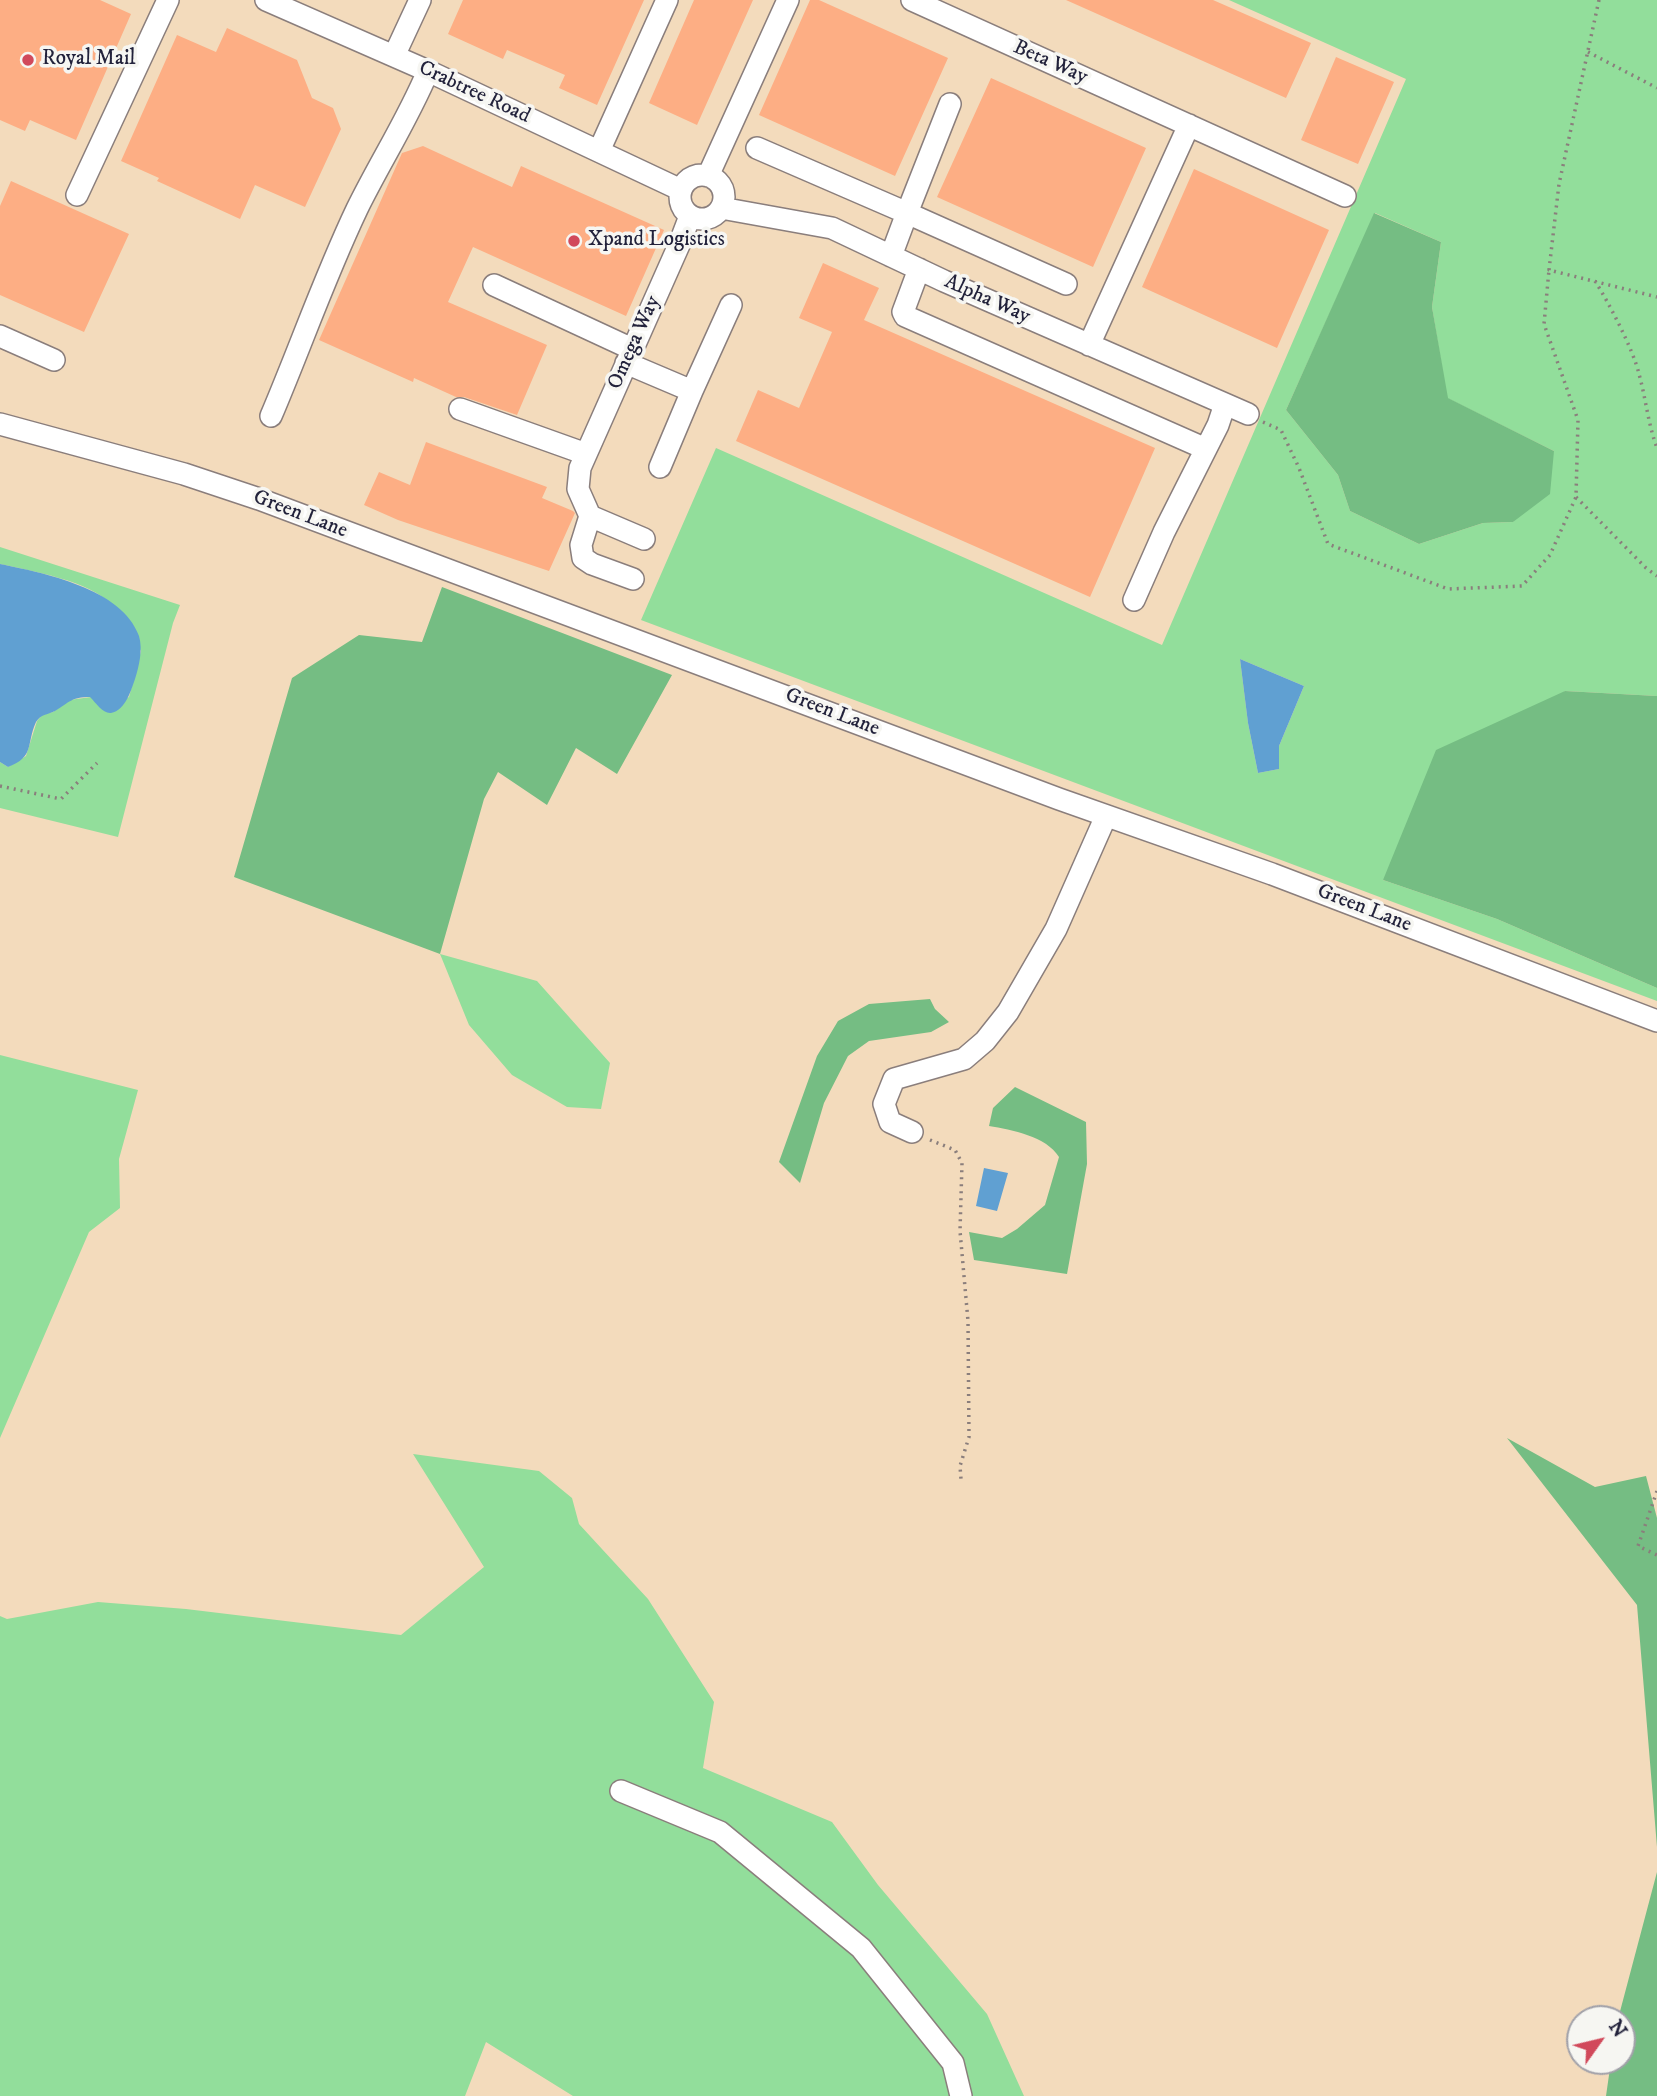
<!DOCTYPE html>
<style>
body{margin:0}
#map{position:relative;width:1657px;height:2096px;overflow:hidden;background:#f3dbbc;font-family:"IM FELL DW Pica",serif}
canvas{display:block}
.north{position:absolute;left:1566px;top:2005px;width:70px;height:70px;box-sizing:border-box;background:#f6f6f2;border:2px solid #a1a1a9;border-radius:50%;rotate:56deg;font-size:19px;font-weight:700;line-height:28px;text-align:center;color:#22223b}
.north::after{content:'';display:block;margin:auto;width:24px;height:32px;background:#d1495b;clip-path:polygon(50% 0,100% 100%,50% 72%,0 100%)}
</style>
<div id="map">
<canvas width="1657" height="2096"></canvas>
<div class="north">N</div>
</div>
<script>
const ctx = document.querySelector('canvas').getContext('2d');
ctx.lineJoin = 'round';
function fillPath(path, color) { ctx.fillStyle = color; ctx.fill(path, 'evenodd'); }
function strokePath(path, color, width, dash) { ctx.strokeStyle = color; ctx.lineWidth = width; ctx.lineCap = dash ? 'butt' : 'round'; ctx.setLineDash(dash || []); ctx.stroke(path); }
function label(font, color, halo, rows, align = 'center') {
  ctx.font = font + ' "IM FELL DW Pica",serif'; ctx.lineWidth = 7; ctx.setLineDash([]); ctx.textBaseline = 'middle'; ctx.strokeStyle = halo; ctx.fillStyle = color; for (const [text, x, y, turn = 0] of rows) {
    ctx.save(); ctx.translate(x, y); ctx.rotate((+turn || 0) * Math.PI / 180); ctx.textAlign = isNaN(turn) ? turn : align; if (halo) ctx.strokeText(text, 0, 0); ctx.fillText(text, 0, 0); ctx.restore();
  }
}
const green = new Path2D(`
 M 1229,0 L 1657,0 L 1657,696 L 1565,691 L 1383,880 L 1497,919 L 1657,988 L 1657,1001 L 641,620 L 716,448 L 1162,645 L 1406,79 ZM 1375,213 L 1441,242 L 1432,307 L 1447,398 L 1554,451 L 1513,522 L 1483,523 L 1419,544 L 1350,511 L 1338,475 L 1286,410 ZM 1240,659 L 1304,686 L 1279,746 L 1279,769 L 1258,773 L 1248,723 Z
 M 0,547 L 180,605 L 173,623 L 118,837 L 0,808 L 0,762 L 8,767 L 26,756 L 37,721 L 43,714 L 53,712 L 69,700 L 91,697 L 102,709 L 129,697 L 141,651 C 132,636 123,618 112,605 C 91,581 31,571 0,564 Z
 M 440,954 L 537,981 L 610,1063 L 601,1109 L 567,1107 L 512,1075 L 469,1025 Z
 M 0,1055 L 138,1090 L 119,1159 L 120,1208 L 89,1232 L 0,1438 Z
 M 413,1454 L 539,1471 L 572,1498 L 579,1524 L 648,1599 L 714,1702 L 703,1768 L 832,1822 L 878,1885 L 987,2014 L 1024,2096 L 573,2096 L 486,2042 L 465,2096 L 0,2096 L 0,1616 L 7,1619 L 98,1602 L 186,1609 L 401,1635 L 484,1567 Z`);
const forest = new Path2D(`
 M 1374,213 L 1441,242 L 1432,307 L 1448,398 L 1554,451 L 1550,494 L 1513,522 L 1483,523 L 1419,544 L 1350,511 L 1338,475 L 1286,410 Z
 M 442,587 L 672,675 L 617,774 L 576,748 L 547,805 L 498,772 L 484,799 L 440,954 L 234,877 L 292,678 L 359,635 L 422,642 Z
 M 1565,691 L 1657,696 L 1657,988 L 1497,919 L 1383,880 L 1436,750 Z
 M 930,999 L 935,1009 L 949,1022 L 931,1032 L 869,1041 L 848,1056 L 824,1103 L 800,1183 L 779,1162 L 817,1056 L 838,1021 L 869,1004 Z
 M 1015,1087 L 1086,1122 L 1087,1164 L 1067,1274 L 974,1260 L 969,1232 L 1002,1238 L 1017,1229 L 1045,1205 L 1059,1157 C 1046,1136 1012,1130 989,1126 L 993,1108 Z
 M 1507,1438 L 1595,1487 L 1646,1476 L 1657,1518 L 1657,1847 L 1637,1605 Z
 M 1657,1872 L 1657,2096 L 1606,2096 L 1611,2061 L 1622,2061 L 1622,2019 L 1618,2019 Z`);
const water = new Path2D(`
 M 0,564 C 43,573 122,588 139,636 C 143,650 139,666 135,679 C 131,690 126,710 111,713 C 103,714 96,703 90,697 C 71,697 70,702 55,711 C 47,715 41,714 36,722 C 26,744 35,757 8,767 L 0,762 Z
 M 1240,659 L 1304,686 L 1279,746 L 1279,769 L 1258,773 L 1248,723 Z
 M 984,1168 L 1008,1173 L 997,1211 L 976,1206 Z`);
const building = new Path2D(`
 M 0,0 L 100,0 L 131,14 L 76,140 L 30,120 L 25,131 L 0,120 Z
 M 463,0 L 644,0 L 597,105 L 559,88 L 565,75 L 507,50 L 503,59 L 448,34 Z
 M 694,0 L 753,0 L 697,125 L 649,103 Z
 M 810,0 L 819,0 L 948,58 L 895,176 L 759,115 Z
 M 1066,0 L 1213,0 L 1311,43 L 1286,98 Z
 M 227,28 L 297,60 L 312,98 L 333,108 L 341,129 L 305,207 L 255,185 L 240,219 L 157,181 L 159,178 L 121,161 L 177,35 L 216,52 Z
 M 1336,57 L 1394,82 L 1358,164 L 1301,140 Z
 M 991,78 L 1146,148 L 1093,267 L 937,197 Z
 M 423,146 L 512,187 L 521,166 L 664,230 L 626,316 L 473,247 L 448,302 L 547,345 L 517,415 L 464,397 L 456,397 L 414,378 L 413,382 L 319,340 L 402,153 Z
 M 1194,169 L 1329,230 L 1277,348 L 1142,287 Z
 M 11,181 L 129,234 L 84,332 L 0,295 L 0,206 Z
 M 823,263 L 879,288 L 864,320 L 1155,448 L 1090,597 L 736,441 L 758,390 L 799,408 L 832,332 L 799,318 Z
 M 426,442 L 547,487 L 542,498 L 573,511 L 575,513 L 549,571 L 398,520 L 364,505 L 379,472 L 410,485 Z`);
const path = new Path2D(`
 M 1599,0 L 1559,184 L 1549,270 L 1657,297
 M 1588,52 L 1657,88
 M 1595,281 C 1609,303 1633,349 1639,374 C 1646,399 1648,424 1657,448
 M 1263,422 L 1281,430 L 1299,468 L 1328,544 L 1448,589 L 1522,586 L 1550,555 L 1576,497 L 1578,420 L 1544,324 L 1549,270
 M 1576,497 L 1646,568 L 1657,576
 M 0,786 L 61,799 L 97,763
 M 930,1140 L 955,1150 L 962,1163 L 960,1231 L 968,1321 L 969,1437 L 960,1466 L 961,1479
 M 1657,1491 L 1638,1546 L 1657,1555`);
const minor = new Path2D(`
 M 266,0 L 428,71 L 681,190
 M 912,0 L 1345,196
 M 394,56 L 420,0
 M 950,104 L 907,213 L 1066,284
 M 757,148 L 907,213 L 891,256
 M 599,151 L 667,0
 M680 197a22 22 0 1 1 44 0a22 22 0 1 1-44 0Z
 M 708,176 L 788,0
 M 77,195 L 168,0
 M 721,208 L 832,228 L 944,281 L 1248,414
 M 919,269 L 903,312 L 905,316 L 1206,449
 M 494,285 L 632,349
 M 0,336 L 54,360
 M 1089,345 L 1189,125
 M 626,363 L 692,391 L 731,305
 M 460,409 L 586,454
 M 271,416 C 300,348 325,276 357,209 C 380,162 408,119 428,71
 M 0,424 L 184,474 L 259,499 L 1059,799 L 1272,874 L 1657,1021
 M 660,467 L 692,391
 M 590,516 L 581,545 L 583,558 L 592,564 L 633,579
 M 644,539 L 590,516 L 578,489 L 580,468 L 679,245 L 690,216
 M 1134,600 L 1164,532 L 1218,425 L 1225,404
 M 912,1132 L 890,1122 L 884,1104 L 894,1079 L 964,1059 L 985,1041 L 1008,1012 L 1056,929 L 1106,816
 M 621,1791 L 720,1832 L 861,1948 L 953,2063 L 961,2096`);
const markers = [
 [28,60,7,"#d1495b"],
 [574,241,7,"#d1495b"]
];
const poiNames = [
 ["Royal Mail",42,60],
 ["Xpand Logistics",588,241]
];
const streetNames = [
 ["Beta Way",1050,63,24],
 ["Crabtree Road",474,93,25],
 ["Alpha Way",987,300,24],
 ["Omega Way",635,343,-66],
 ["Green Lane",300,515,21],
 ["Green Lane",832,713,21],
 ["Green Lane",1364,909,21]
];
fillPath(green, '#92de9b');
fillPath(forest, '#75bd83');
fillPath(water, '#60a0d2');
fillPath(building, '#fdae84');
strokePath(minor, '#8a7e7c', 24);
strokePath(path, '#8a7e7c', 3.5, [2, 5]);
strokePath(minor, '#fff', 21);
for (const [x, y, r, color] of markers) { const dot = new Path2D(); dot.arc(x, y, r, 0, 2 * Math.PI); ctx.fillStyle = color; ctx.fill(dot); strokePath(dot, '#f6f6f2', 2.5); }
label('21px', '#22223b', '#f6f6f2', poiNames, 'left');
label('21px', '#22223b', '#f6f6f2', streetNames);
</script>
